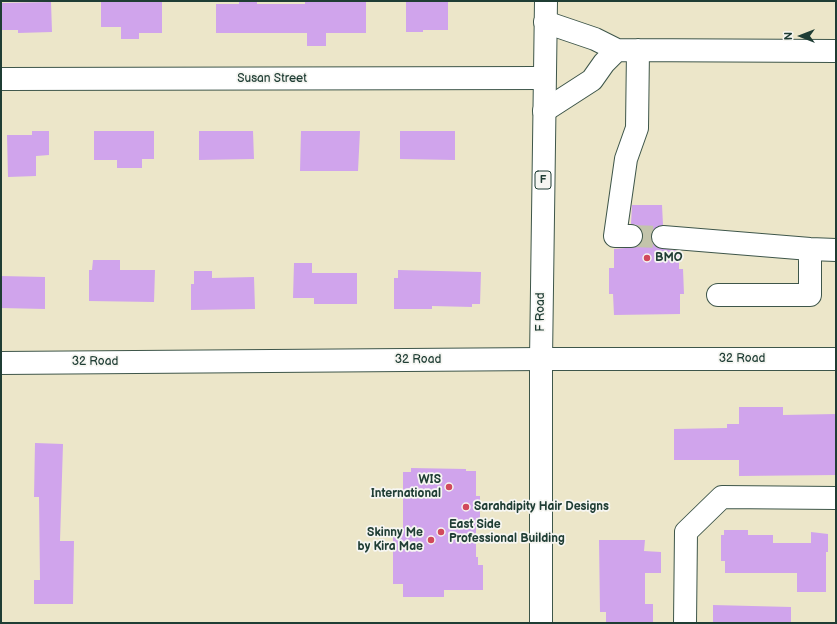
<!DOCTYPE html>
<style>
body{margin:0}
#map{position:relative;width:837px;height:624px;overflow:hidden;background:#ece6c9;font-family:"Balsamiq Sans",sans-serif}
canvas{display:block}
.frame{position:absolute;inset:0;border:2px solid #1f3d34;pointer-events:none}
.north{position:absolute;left:781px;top:16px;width:40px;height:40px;-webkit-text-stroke:3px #f6f6f2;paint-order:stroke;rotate:270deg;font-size:11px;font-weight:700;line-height:16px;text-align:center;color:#1f3d34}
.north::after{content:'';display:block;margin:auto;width:14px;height:18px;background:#1f3d34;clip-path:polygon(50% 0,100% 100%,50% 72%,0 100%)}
</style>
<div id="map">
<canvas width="837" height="624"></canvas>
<div class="frame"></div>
<div class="north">N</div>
</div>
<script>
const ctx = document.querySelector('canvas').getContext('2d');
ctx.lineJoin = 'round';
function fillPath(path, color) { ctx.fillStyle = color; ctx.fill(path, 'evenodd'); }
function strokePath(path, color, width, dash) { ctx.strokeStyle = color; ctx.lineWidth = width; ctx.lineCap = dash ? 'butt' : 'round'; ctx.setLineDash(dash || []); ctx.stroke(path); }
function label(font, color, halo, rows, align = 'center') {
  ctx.font = font + ' "Balsamiq Sans",sans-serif'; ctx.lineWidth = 3.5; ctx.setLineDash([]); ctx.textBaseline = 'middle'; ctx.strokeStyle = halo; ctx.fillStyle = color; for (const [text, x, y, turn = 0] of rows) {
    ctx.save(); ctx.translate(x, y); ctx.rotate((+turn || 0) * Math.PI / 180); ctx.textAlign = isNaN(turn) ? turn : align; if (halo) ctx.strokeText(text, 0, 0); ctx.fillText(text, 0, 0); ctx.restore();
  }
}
const building = new Path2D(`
 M 101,1 L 162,1 L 162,33 L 139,33 L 139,39 L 121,39 L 121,27 L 101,27 Z
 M 239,1 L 257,1 L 257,4 L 305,4 L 305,1 L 366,1 L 366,33 L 326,33 L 326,46 L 307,46 L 307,33 L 216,33 L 216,4 L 239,4 Z
 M 406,1 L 448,1 L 448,30 L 423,30 L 423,32 L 406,32 Z
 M 51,2 L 52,32 L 18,33 L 18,30 L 1,30 L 1,3 Z
 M 32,131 L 49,131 L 49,155 L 36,156 L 36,176 L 8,177 L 7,135 L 32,135 Z
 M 94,131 L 154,131 L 154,159 L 142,159 L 142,168 L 117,168 L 117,160 L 94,160 Z
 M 199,131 L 253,131 L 254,159 L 199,160 Z
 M 301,131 L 360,131 L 358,171 L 300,171 Z
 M 400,131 L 455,131 L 455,160 L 400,159 Z
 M 632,205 L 662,205 L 663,225 L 653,230 L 651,236 L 652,243 L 656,247 L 679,251 L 679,269 L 683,269 L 684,294 L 680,294 L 680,314 L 614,315 L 613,294 L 609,294 L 609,268 L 614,268 L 614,249 L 637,247 L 642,243 L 643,236 L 642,229 L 637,225 L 631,224 Z
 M 93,260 L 120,260 L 120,270 L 155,270 L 154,302 L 89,301 L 89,270 L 92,270 Z
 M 294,263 L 312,263 L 312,273 L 357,273 L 357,304 L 314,304 L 314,298 L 293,298 Z
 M 398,270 L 481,272 L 480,304 L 472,304 L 472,307 L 432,306 L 432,309 L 394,309 L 394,278 L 398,278 Z
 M 194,271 L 212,271 L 212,278 L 254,277 L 255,309 L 191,310 L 191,284 L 194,284 Z
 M 1,276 L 45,277 L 45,309 L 1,308 Z
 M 739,407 L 783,407 L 783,415 L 836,414 L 836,475 L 739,476 L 739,460 L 674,460 L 674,429 L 727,428 L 727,424 L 739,424 Z
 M 35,443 L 63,444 L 60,541 L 74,541 L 73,604 L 34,604 L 34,580 L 40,580 L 39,497 L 34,497 Z
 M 411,468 L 466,469 L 466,471 L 476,471 L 476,496 L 480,496 L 480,518 L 476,518 L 476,557 L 478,557 L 478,565 L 483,565 L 483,590 L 444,590 L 444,597 L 403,597 L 403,584 L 393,584 L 393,532 L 403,532 L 403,472 L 411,472 Z
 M 724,530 L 748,530 L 748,535 L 773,535 L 773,543 L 811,543 L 811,532 L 828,534 L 828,552 L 826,552 L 826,592 L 797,592 L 797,573 L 725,573 L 725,561 L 721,561 L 721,535 L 724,535 Z
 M 599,540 L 645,540 L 644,551 L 661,552 L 661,573 L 645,573 L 645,604 L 653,604 L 653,623 L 606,623 L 606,612 L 600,612 Z
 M 713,605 L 791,607 L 791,623 L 713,623 Z`);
const minorTunnel = new Path2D(`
 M 631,236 L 663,237`);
const minor = new Path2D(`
 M 617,50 L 836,51
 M 1,79 L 544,78
 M 544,111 L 592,80 L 604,63 L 617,50 L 595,39 L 545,22
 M 631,236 L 615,236 L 626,159 L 637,128 L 638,50
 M 663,237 L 810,249 L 836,250
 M 718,295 L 810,295 L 810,249
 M 1,363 L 541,359 L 836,359
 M 685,623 L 686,532 L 722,497 L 836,498`);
const major = new Path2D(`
 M 541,623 L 541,359 L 546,1`);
const markers = [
 [647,258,4,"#d1495b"],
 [449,487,4,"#d1495b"],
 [466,507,4,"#d1495b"],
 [441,532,4,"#d1495b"],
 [431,540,4,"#d1495b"]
];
const shields = [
 [543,180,16]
];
const shieldNames = [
 ["F",543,180]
];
const streetNames = [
 ["Susan Street",272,79],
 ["F Road",541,312,-90],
 ["32 Road",742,359],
 ["32 Road",418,360],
 ["32 Road",95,362]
];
const poiNames = [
 ["BMO",655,258],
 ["WIS",441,480,"right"],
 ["International",441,494,"right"],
 ["Sarahdipity Hair Designs",474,507],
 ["East Side",449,525],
 ["Professional Building",449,539],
 ["Skinny Me",423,533,"right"],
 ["by Kira Mae",423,547,"right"]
];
fillPath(building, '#d0a4ec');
strokePath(minorTunnel, '#c3c4ab', 22, [22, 11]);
strokePath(minor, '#3e564a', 24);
strokePath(major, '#3e564a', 24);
strokePath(minor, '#fff', 22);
strokePath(major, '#fff', 22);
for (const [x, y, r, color] of markers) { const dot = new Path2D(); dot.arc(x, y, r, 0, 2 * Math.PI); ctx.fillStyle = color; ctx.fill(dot); strokePath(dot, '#f6f6f2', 1.5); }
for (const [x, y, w] of shields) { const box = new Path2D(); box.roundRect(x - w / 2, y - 9, w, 18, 3); ctx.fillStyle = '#f6f6f2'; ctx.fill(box); strokePath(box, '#1f3d34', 1); }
label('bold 11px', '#1f3d34', null, shieldNames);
label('12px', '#1f3d34', '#f6f6f2', streetNames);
label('bold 12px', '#1f3d34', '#f6f6f2', poiNames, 'left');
</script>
